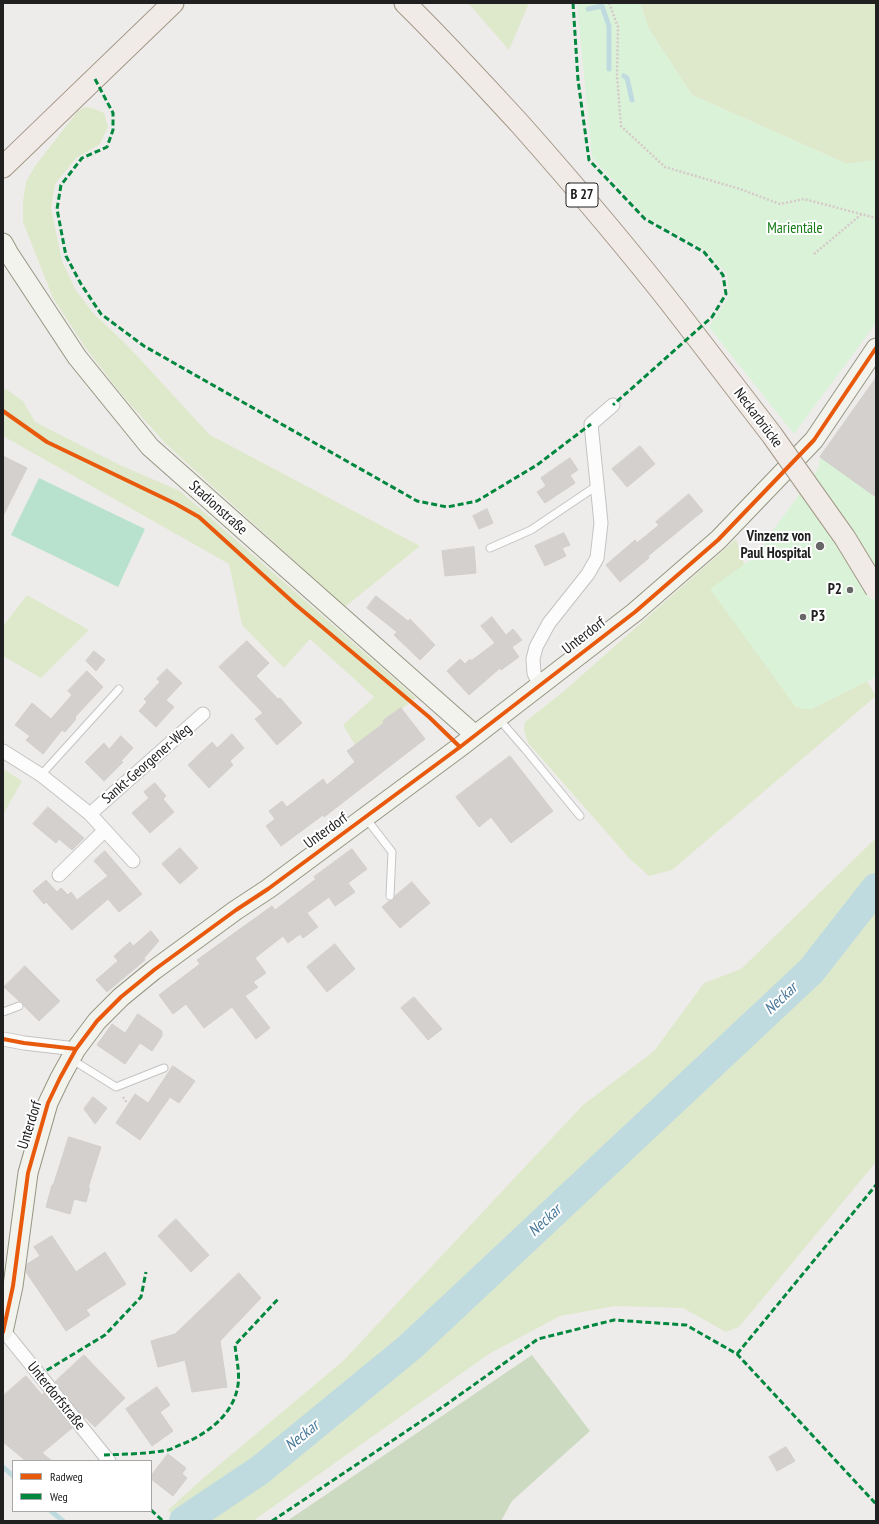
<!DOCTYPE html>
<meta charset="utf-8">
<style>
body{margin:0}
#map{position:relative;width:879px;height:1524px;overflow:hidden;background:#eeecea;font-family:"PT Sans Narrow",sans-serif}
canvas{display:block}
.frame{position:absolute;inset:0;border:4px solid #202020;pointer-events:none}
.legend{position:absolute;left:12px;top:1460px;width:140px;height:52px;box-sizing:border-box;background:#fff;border:1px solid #a6a6a6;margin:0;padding:5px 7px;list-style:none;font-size:12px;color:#202020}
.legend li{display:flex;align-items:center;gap:8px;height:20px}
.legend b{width:20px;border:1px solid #a6a6a6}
</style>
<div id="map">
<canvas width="879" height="1524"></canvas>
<div class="frame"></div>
<ul class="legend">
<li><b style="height:5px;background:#e8590c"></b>Radweg</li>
<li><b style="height:5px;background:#00873e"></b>Weg</li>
</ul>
</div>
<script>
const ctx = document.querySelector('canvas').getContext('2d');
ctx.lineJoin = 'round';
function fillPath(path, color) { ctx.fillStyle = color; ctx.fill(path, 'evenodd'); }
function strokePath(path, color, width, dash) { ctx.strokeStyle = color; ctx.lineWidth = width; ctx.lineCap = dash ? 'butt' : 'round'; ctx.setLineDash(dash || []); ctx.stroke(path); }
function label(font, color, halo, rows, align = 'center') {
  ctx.font = font + ' "PT Sans Narrow",sans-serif'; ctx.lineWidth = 4; ctx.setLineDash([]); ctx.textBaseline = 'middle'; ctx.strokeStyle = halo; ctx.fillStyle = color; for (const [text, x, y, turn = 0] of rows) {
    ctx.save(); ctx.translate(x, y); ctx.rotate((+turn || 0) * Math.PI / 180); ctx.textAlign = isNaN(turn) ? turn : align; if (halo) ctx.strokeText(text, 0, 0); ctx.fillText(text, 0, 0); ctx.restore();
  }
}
const grass = new Path2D(`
 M 468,3 L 529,3 L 509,50 Z
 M 640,3 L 876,3 L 876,160 L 847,164 L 692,95 L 649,29 Z
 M 85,107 L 92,108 L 104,113 L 108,127 L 100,144 L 76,158 L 55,184 L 51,208 L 62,261 L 75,289 L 94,314 L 126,344 L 210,435 L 420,546 L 345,607 L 166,444 L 122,395 L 85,347 L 53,298 L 23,222 L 23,201 L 26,182 L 35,166 L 78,111 Z
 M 3,387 L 23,401 L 35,422 L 120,465 L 180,491 L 416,698 L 355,745 L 343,725 L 374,697 L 310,639 L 284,668 L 242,625 L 229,564 L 3,436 Z
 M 736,539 L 785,691 L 795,706 L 811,709 L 867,681 L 876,696 L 672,870 L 649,876 L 630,859 L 528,743 L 524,730 L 525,722 L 564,691 Z
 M 27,595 L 89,630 L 41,678 L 3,656 L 3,626 Z
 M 3,769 L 22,781 L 3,815 Z
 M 876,838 L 876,1162 L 739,1327 L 726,1332 L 683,1308 L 615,1306 L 560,1316 L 489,1354 L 253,1521 L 177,1521 L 168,1510 L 201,1480 L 343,1361 L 583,1105 L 654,1051 L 704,983 L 741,969 Z`);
const forest = new Path2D(`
 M 532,1355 L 590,1431 L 512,1501 L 501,1521 L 287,1521 Z`);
const park = new Path2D(`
 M 577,3 L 640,3 L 649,29 L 692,95 L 847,164 L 876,160 L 876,323 L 794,434 L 709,327 L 729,296 L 727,274 L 705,250 L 646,217 L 592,157 Z
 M 876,378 L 876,677 L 811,709 L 803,709 L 795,706 L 710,589 L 764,550 L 765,541 L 818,469 L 820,457 Z`);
const pitch = new Path2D(`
 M 39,478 L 145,529 L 118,587 L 11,535 Z`);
const stream = new Path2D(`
 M 588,9 L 602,6 L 609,26 L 609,69
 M 624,76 L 627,78 L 632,100
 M 3,1467 L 13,1476
 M 51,1511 L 63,1521`);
const river = new Path2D(`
 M 184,1521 L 260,1470 L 410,1347 L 811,971 L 876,888`);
const building = new Path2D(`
 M 876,378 L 876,497 L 820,457 Z
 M 640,446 L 655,464 L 627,487 L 612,469 Z
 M 3,456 L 27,468 L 3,516 Z
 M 570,458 L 578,470 L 570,475 L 575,483 L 545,503 L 537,492 L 546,486 L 541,478 Z
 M 689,494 L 703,511 L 648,556 L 649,558 L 620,582 L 606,565 L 635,540 L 637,543 L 659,525 L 656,522 Z
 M 487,509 L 493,523 L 479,529 L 473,516 Z
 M 564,533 L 570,545 L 562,548 L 566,556 L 545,566 L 535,546 Z
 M 474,547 L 476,573 L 445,576 L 442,551 Z
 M 376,596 L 408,621 L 410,619 L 435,645 L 420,660 L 394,635 L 397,632 L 367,608 Z
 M 492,617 L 506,635 L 513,629 L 522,640 L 512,647 L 519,657 L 501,670 L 500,668 L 469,695 L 447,671 L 460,659 L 465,664 L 470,659 L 471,661 L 495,643 L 481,626 Z
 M 247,641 L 269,663 L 256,676 L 278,699 L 280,698 L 302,723 L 277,745 L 255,719 L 263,713 L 219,667 Z
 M 94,651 L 105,660 L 96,671 L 86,661 Z
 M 167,669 L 182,683 L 166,700 L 174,707 L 156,727 L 139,711 L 147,702 L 144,699 L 160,682 L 157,679 Z
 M 87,671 L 103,687 L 75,717 L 76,719 L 65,732 L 62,730 L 43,754 L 26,740 L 30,736 L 15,725 L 32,703 L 51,719 L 72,695 L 68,691 Z
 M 401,708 L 425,739 L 324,817 L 323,815 L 281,846 L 266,826 L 275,819 L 269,811 L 282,801 L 287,807 L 323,779 L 327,785 L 355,762 L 347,751 L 384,723 L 383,721 Z
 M 232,734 L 244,748 L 230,761 L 233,765 L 209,788 L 188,765 L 212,742 L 217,748 Z
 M 121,736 L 133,748 L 121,761 L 123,762 L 104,781 L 85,762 L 104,743 L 109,749 Z
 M 510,756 L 553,811 L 511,843 L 491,817 L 479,827 L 456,797 Z
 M 155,783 L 166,796 L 163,799 L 174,812 L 150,833 L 132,813 L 149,798 L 144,792 Z
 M 48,807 L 84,838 L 72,850 L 59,839 L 56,843 L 33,824 Z
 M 180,848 L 198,868 L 180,884 L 162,864 Z
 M 352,849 L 367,869 L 348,883 L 355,892 L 335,906 L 329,897 L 307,913 L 318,927 L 303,938 L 300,934 L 288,943 L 283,936 L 255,958 L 266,973 L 253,982 L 258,987 L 245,996 L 270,1028 L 256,1039 L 232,1007 L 204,1028 L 186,1004 L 173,1014 L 159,995 L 200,964 L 197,960 L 272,906 L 275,910 L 316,879 L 314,877 Z
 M 105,851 L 142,894 L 119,912 L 108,899 L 72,930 L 46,902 L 44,904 L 33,891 L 46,880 L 57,892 L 61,888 L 68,895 L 71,892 L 77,900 L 108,876 L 94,861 Z
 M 412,882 L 430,903 L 400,928 L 382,907 L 389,901 L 393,900 L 395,896 Z
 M 151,931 L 159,941 L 144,958 L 145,960 L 107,992 L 96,980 L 118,961 L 114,956 L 130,942 L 133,946 Z
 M 335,944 L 355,969 L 327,992 L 307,967 Z
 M 25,966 L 60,1001 L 39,1021 L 24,1006 L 22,1002 L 19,1001 L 4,987 Z
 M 414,997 L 442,1029 L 428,1040 L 401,1008 Z
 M 138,1014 L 162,1031 L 162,1036 L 152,1051 L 140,1043 L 125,1064 L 97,1045 L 112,1024 L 125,1033 Z
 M 173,1066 L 195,1081 L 179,1103 L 170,1097 L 140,1140 L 116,1123 L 135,1094 L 148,1103 Z
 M 93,1097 L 107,1108 L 95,1124 L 84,1109 Z
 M 69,1137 L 101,1147 L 88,1188 L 90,1188 L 86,1202 L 74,1199 L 70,1214 L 46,1207 L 52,1185 L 53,1185 Z
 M 176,1219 L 209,1255 L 191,1272 L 158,1236 Z
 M 52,1236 L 76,1272 L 105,1252 L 126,1284 L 86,1310 L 90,1315 L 66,1331 L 26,1272 L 27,1264 L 40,1256 L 34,1247 Z
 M 239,1273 L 261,1298 L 220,1341 L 227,1387 L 192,1392 L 185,1360 L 158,1367 L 151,1341 L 175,1334 Z
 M 84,1355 L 125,1398 L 95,1427 L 85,1417 L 84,1418 L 55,1382 Z
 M 26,1376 L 42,1395 L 44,1393 L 72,1428 L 42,1453 L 52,1461 L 26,1461 L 3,1442 L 3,1396 Z
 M 157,1387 L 170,1405 L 160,1412 L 173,1431 L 152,1446 L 126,1409 Z
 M 786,1447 L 795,1461 L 777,1471 L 769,1457 Z
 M 168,1454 L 186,1468 L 182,1474 L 187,1478 L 173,1496 L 151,1479 L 151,1476 Z`);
const path = new Path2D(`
 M 609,3 L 618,27 L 617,75 L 621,126 L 665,167 L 740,189 L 780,204 L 804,199 L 876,218
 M 814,254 L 863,213
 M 123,1097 L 127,1103`);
const lane = new Path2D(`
 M 490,548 L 531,530 L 598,485
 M 498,718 L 525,749 L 580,816
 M 41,775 L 119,689
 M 365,817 L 392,852 L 390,896
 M 3,1012 L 19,1006
 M 71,1059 L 116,1087 L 164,1068`);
const street = new Path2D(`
 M 540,686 L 534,673 L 533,659 L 536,647 L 549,623 L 588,574 L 597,558 L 601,523 L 591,424 L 613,405
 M 3,751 L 41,775 L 90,814 L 133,861
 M 90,814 L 203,714
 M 59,875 L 104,831
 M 3,1039 L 24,1043 L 76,1049
 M 4,1331 L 109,1461`);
const secondary = new Path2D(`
 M 3,243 L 9,254 L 77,357 L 150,447 L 475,735
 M 3,1332 L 13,1286 L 28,1173 L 48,1103 L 60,1078 L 76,1049 L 97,1021 L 121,997 L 154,970 L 236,910 L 268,889 L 460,747 L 635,612 L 718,540 L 814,440 L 876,348`);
const primary = new Path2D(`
 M 405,3 C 445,42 482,83 520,124 C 574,185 626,246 676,310
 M 3,167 L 173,3`);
const primaryBridge = new Path2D(`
 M 676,310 L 772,435 L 845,538 L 876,589`);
const quiet = new Path2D(`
 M 573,3 L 578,80 L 589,160 L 645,219 L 704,252 L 723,275 L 726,294 L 712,317 L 613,405
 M 95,79 L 113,113 L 113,130 L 107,147 L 82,158 L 61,185 L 57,209 L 66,256 L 81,284 L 101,314 L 144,346 L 417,501 L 447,507 L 477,501 L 537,465 L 591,424
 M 737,1354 L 876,1185
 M 39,1375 L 105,1335 L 141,1297 L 146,1272
 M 104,1455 C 125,1454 147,1454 168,1450 C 174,1448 179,1445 185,1443 C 210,1432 234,1413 238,1385 C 240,1372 236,1357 235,1345 L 279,1298
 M 151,1510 L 163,1521
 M 272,1521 L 447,1404 L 538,1339 L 614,1320 L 686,1325 L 737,1354 L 876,1504`);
const cycleway = new Path2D(`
 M 3,411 L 47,442 L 176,504 L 199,517 L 296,605 L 429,717 L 460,747
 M 3,1039 L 24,1043 L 76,1049
 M 3,1332 L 13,1286 L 28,1173 L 48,1103 L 60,1078 L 76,1049 L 97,1021 L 121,997 L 154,970 L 236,910 L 268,889 L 460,747 L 635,612 L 718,540 L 814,440 L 876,348`);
const markers = [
 [820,546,5,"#686767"],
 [850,590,4,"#686767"],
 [803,617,4,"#686767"]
];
const shields = [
 [582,195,32]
];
const shieldNames = [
 ["B 27",582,195]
];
const parkNames = [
 ["Marientäle",795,229]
];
const streetNames = [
 ["Neckarbrücke",758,418,53],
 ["Stadionstraße",218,508,42],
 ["Unterdorf",584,636,-38],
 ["Sankt-Georgener-Weg",147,764,-41],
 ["Unterdorf",326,831,-36],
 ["Unterdorf",30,1125,-73],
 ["Unterdorfstraße",56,1396,51]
];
const poiNames = [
 ["Vinzenz von",811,537],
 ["Paul Hospital",811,554],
 ["P2",842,590],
 ["P3",811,617,"left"]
];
const waterNames = [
 ["Neckar",781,999,-43],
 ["Neckar",545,1221,-43],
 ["Neckar",302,1436,-39]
];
fillPath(grass, '#dee9cb');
fillPath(forest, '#ccdac1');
fillPath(park, '#daf2d8');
fillPath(pitch, '#b8e2cd');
strokePath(stream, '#c0dbdf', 5);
strokePath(river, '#c0dbdf', 30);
fillPath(building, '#d3d0ce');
strokePath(building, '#d1cecb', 1);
strokePath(lane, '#c4c3c2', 9);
strokePath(street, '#c4c3c2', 15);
strokePath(secondary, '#979683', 21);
strokePath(primary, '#a39888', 23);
strokePath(path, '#d6c9c9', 2.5, [2, 2]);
strokePath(lane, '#fcfcfc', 7);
strokePath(street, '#fcfcfc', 13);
strokePath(secondary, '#f3f3ed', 19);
strokePath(primary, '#f1ebe7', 21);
strokePath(primaryBridge, '#a39888', 23, []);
strokePath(primaryBridge, '#f1ebe7', 21);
strokePath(quiet, '#00873e', 3, [6, 3]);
strokePath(cycleway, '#e8590c', 4);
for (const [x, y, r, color] of markers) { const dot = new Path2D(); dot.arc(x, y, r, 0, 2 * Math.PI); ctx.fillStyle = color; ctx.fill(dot); strokePath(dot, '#fff', 1.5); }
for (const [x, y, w] of shields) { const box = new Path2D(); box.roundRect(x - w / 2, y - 12, w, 24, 3); ctx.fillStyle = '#fff'; ctx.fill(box); strokePath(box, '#202020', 1); }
label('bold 14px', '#202020', null, shieldNames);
label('15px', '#157914', '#fff', parkNames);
label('15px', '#202020', '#fff', streetNames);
label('bold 15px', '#202020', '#fff', poiNames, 'right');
label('italic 16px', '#4c7a9b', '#fff', waterNames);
</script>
